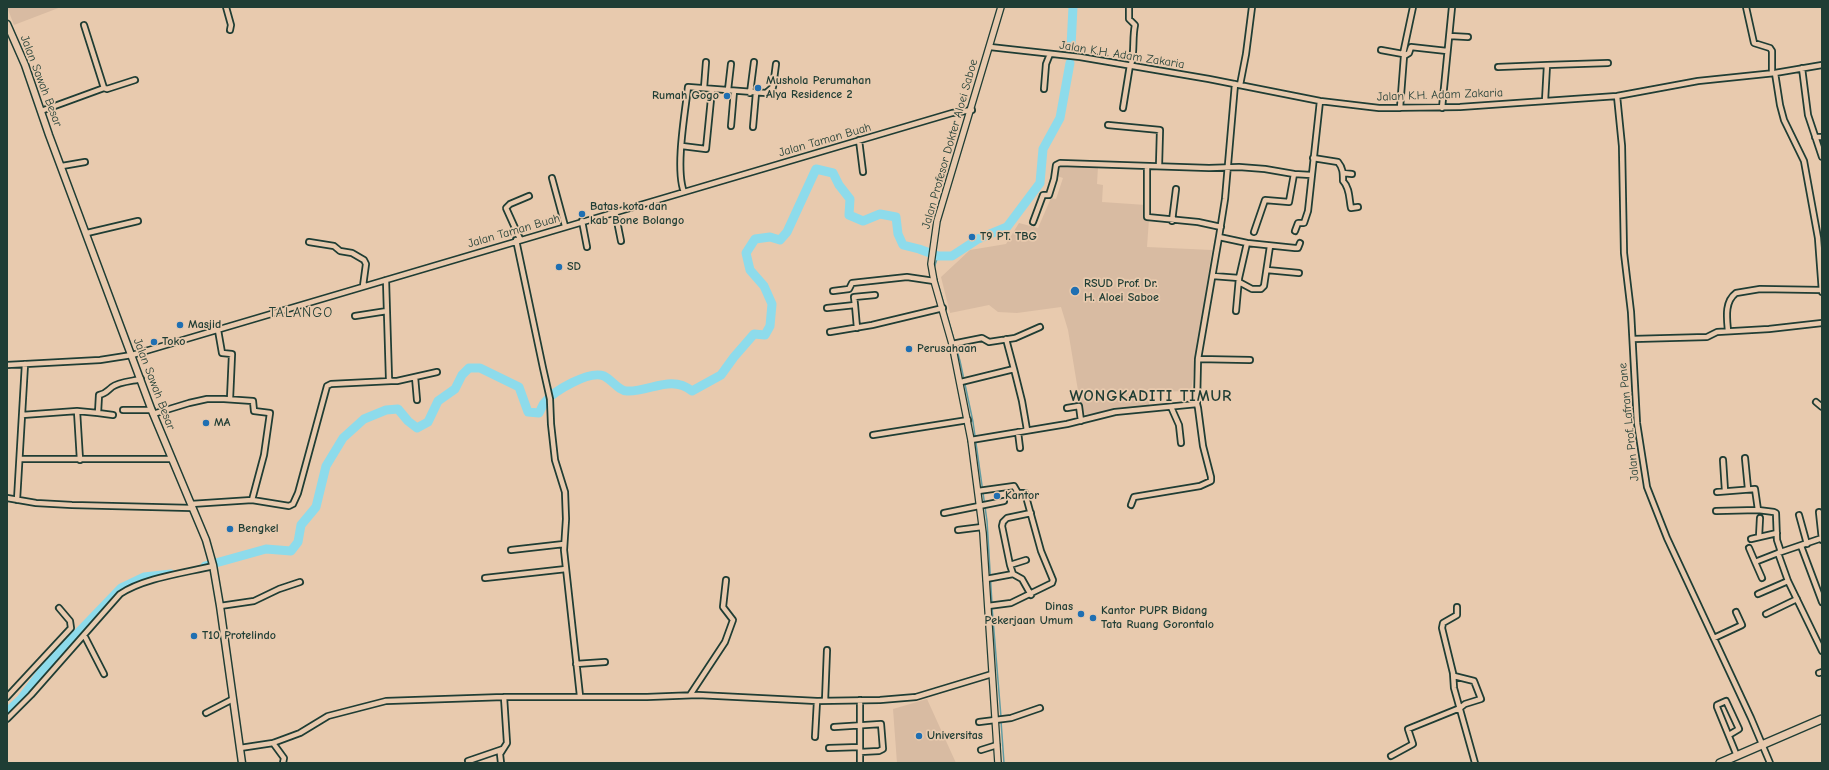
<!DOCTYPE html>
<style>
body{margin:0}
#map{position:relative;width:1829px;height:770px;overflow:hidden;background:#e8caae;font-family:"Comic Neue",sans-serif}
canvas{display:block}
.frame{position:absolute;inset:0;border:8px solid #1f3d34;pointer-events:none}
</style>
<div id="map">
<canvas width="1829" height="770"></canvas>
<div class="frame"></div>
</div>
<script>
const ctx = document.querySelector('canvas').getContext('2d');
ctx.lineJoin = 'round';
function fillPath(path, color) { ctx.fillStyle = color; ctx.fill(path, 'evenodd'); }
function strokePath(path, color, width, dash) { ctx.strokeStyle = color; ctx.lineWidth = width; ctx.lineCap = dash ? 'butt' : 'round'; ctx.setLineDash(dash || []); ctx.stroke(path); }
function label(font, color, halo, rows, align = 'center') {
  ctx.font = font + ' "Comic Neue",sans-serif'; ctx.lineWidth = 3.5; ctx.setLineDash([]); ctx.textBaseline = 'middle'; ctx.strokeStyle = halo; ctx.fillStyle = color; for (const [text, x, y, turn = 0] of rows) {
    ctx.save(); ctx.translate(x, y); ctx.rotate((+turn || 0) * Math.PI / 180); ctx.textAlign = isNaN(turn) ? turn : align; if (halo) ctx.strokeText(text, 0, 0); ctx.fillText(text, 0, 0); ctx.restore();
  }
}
const built = new Path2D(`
 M 7,7 L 61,7 L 14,25 Z
 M 1059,166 L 1098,167 L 1097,184 L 1103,185 L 1102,202 L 1146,205 L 1149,219 L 1147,247 L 1212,250 L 1191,391 L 1149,392 L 1149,405 L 1082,415 L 1068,330 L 1061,307 L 1017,313 L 998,312 L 989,305 L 950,313 L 941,277 L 970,250 L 1006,244 L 1019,223 L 1038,228 L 1051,198 L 1056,199 L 1063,178 L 1057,176 Z
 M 927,699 L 956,763 L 897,763 L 893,709 Z`);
const stream = new Path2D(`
 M 934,268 L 938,256
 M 936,277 L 960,361 L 973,422 L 987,521 L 992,604
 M 992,607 L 1001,717
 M 1001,721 L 1004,763`);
const river = new Path2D(`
 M 1071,46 L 1073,7
 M 205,566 L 266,549 L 291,551 L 298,542 L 301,525 L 316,507 L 326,466 L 343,438 L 364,419 L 386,410 L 398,409 L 408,421 L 417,428 L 428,422 L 438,401 L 455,389 L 462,375 L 469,368 L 480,368 L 519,387 L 528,412 L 539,413 C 541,410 542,405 545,402 C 554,391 589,370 604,376 C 612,380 619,391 627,391 C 650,392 671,374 692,391 L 721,375 L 734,357 L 754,334 L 765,335 L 770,326 L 772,304 L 764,286 L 750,270 L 746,253 L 755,239 L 770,237 L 780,240 L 787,232 L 816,169 L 833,173 L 839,185 L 850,199 L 849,215 L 863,221 L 880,214 L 896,217 L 898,234 L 903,245 L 919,249 L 938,256 L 952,256 L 978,239 L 1007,227 L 1040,183 L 1043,149 L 1060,118 L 1070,63
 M 7,712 L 21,699 L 47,665 L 121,588 L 144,577 L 171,574`);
const minor = new Path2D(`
 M 226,7 L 231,25 L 230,30
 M 1129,7 L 1129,19 L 1135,25 C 1132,39 1135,50 1131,65
 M 1746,7 L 1754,43 L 1770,48 L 1772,51 L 1772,73
 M 1450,36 L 1468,37
 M 990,47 L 1080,57 L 1209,79 L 1320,101 L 1379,108 L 1460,107 L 1617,96 L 1698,81 L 1775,73 L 1822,65
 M 1381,50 L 1403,54 L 1404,56
 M 1403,54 L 1413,7
 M 1404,56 L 1409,53 L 1411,47 L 1447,51
 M 1547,65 L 1608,63
 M 1498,67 L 1547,65 L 1545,101
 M 1802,68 L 1808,115 L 1822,157
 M 1775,73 L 1780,105 L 1784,120 L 1804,161 L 1818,238 L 1822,292
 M 1235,84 L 1225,199 L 1219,237 L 1247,243 L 1295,248 L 1298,248 L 1300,243
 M 1240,85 L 1246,54 L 1252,7
 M 104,88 L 107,89 L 135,80
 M 704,88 L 706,62
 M 1044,89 L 1046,64 L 1050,54
 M 728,90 L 731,64
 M 750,93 L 754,62
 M 1617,96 L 1622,146 L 1624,253 L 1631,312 L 1637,423 L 1647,487 L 1667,538 L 1751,718 L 1770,763
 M 1123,108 L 1130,65
 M 1400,108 L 1404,56
 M 1442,108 L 1452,7
 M 41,111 L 104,88 L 84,25
 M 1108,125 L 1160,130 L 1159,166
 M 731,126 L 734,91
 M 753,127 L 756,93
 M 1815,137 L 1822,137
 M 859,140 L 863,172
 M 682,146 L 706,149 L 712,89
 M 1313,158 L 1338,162 C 1343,168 1343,173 1343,181 C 1350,188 1349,199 1351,208 L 1358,207
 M 62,166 L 85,162
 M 1147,166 L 1147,217 L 1198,222 L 1221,227
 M 1343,173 L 1352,174
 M 552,178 L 565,226
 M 684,192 C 675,169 685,113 688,87 L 766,93 L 773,87 L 776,64
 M 615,211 L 621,241
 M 582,221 L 587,247
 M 1172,221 L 1176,189
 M 1033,222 L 1043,195 L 1049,195 L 1054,179 L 1056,165 L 1060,163 L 1209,168 L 1239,167 L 1265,169 L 1294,174 L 1311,175
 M 1295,231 L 1298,223 L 1304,223 L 1308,211 L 1320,101
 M 1254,232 L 1265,200 L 1289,202 L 1294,174
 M 87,233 L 138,221
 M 520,239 L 506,208 L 510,204 L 529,196
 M 516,240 L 543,368 L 550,399 L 551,424 L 555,460 L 565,492 L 566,519 L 564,550 L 580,696
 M 309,242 L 334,246 L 340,251 L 352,253 L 364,260 L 366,264 L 363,286
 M 1267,270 L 1299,273
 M 1213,276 L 1239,278
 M 386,280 L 389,379 L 391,381 L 397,381 L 437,372
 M 1239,282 L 1252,289 L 1261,289 L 1264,286 L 1270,246
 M 833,291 L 849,289 L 852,283 L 907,277 L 934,281
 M 855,305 L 854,297 L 875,295
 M 827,308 L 855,305 L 857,328
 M 1236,311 L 1239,278 L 1247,243
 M 355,316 L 387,311
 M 218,330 L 222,353 L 232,354 L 230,399
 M 1728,331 C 1727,319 1724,302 1736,293 L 1760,289 L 1821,290
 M 830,332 L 872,325 L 943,308
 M 1006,339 L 1014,369
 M 1633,339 L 1707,337 L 1717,332 L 1769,329 L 1822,323
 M 952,344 L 982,338 L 989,342 L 1015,338 L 1040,327
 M 1198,359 L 1219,237
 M 7,365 L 100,360 L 132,355 L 952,113 L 972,110
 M 415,377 L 417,400
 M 961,382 L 1014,369 L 1022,401 L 1027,430
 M 1816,402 L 1822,407
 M 1171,407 L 1179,425 L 1181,443
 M 1067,408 L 1079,406 L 1081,421
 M 123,410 L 152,410
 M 77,411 L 80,460
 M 98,413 L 113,415
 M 153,414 L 189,403 L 207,399 L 224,399 L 253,401 L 254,411 L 270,413 L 264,455 L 252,500
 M 22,415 L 77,411 L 98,413 L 99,395 C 106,394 107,391 112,387 C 118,382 133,381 141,379
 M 1018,432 L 1020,448
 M 873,435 L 968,420
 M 971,440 L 1067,424 L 1115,412 L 1197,404 L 1198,359 L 1250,360
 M 1745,458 L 1748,489
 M 20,459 L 172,459
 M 1723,460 L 1725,491
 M 978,491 L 1014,486 L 1018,493 L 1025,493 L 1041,551 L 1053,580 L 1052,583 L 1011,603 L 988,606
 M 1717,492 L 1755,489 L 1758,510
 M 7,498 L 36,503 L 72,505 L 192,508
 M 17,500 L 25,364
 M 191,504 L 252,500 L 289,506 L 293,504 L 298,493 L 327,386 L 331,384 L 391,381
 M 1131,505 L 1134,497 L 1200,486 L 1211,481 L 1211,477 L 1203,446 L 1198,408 L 1197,404
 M 1716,511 L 1758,510 L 1774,512 L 1776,513 L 1777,540 L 1781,552
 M 1819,512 L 1822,540
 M 944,513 L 1004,501
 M 1799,515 L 1807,544
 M 958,530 L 982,527
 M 1759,537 L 1760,518
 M 1822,538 L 1778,553 L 1788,581 L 1822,651
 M 1751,539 L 1777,533
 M 1801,546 L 1822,602
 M 1749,548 L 1755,562 L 1778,553
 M 511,550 L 564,544
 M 1026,560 L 1010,565 L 1013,574 L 1022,579 L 1031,595
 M 1755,562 L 1762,578
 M 1010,565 L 1002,526 L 1003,522 L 1007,518 L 1031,513
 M 485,578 L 566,569
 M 986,579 L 1013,574
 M 1758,594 L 1788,581
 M 220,606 L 254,601 L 279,589 L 300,582
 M 1457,607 L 1457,615 L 1443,623 L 1442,628 L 1453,673 L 1454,688 L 1475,763
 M 1766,614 L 1797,599
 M 84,635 L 104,674
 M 1714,638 L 1742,625 L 1736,612
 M 576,664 L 605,662
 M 1819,673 L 1822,672
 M 690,695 L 725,642 L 733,620 L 723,607 L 726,580
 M 7,697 L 71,628 L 70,621 L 59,608
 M 860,700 L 860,763
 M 825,701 L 827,650
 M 206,713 L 233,699
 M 7,719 L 31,695 L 120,594 C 144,578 184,573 213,566
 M 979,722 L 1011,718 L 1040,708
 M 834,727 L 881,724 L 883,749 L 879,751 L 860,752
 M 1729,735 L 1739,729 L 1726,701 L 1717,705 L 1717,707 L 1737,756
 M 815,737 L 817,701
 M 273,743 L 284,758 L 283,763
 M 240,748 L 273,743 L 300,733 L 328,716 L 386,701 L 504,697 L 647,697 L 698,695 L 817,701 L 880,700 L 916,697 L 992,674
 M 829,748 L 860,747
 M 981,750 L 997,745
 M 1391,756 L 1413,744 L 1408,729 L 1460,708 L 1465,704 L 1481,699 L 1474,681 L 1454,676
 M 468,761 L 503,749
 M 501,763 L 500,754 L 507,743 L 504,697`);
const tertiary = new Path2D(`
 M 998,763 L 983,533 L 971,440 L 952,344 L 934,281 L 931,264 L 937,221 L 1001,7`);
const secondary = new Path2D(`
 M 7,24 L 25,65 L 49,135 L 152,411 L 206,540 L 213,565 L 220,606 L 242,763`);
const primary = new Path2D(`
 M 1720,763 L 1822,719`);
const markers = [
 [758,88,4,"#1f6fb2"],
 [727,96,4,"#1f6fb2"],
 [582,214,4,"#1f6fb2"],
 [972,237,4,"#1f6fb2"],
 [559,267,4,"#1f6fb2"],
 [1075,291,5,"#1f6fb2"],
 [180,325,4,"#1f6fb2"],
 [154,342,4,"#1f6fb2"],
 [909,349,4,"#1f6fb2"],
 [206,423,4,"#1f6fb2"],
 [997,496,4,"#1f6fb2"],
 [230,529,4,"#1f6fb2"],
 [1081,614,4,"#1f6fb2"],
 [1093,618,4,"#1f6fb2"],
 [194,636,4,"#1f6fb2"],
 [919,736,4,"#1f6fb2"]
];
const streetNames = [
 ["Jalan K.H. Adam Zakaria",1122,55,9],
 ["Jalan Sawah Besar",41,81,69],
 ["Jalan K.H. Adam Zakaria",1440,95,-2],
 ["Jalan Taman Buah",825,140,-16],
 ["Jalan Profesor Dokter Aloei Saboe",950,144,-74],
 ["Jalan Taman Buah",514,231,-16],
 ["Jalan Sawah Besar",154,384,69],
 ["Jalan Prof. Lafran Pane",1629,422,-96]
];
const poiNames = [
 ["Mushola Perumahan",766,81],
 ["Alya Residence 2",766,95],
 ["Rumah Gogo",719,96,"right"],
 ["Batas kota dan",590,207],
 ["kab Bone Bolango",590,221],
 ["T9 PT. TBG",980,237],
 ["SD",567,267],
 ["RSUD Prof. Dr.",1084,284],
 ["H. Aloei Saboe",1084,298],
 ["Masjid",188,325],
 ["Toko",162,342],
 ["Perusahaan",917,349],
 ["MA",214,423],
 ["Kantor",1005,496],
 ["Bengkel",238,529],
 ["Dinas",1073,607,"right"],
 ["Pekerjaan Umum",1073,621,"right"],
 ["Kantor PUPR Bidang",1101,611],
 ["Tata Ruang Gorontalo",1101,625],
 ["T10 Protelindo",202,636],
 ["Universitas",927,736]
];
const quarterNames = [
 ["TALANGO",301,313]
];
const districtNames = [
 ["WONGKADITI TIMUR",1151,396]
];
fillPath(built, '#d8bba2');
strokePath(stream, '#619ca2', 1.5);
strokePath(river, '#8ddbeb', 9);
strokePath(minor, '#1f3d34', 8);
strokePath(tertiary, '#1f3d34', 8);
strokePath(secondary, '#1f3d34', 9);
strokePath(primary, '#1f3d34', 10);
strokePath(minor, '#e8caae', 4.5);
strokePath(tertiary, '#e8caae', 5.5);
strokePath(secondary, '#e8caae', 6);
strokePath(primary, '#e8caae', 7);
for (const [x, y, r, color] of markers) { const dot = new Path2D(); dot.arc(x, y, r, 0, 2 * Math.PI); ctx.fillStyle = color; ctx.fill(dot); strokePath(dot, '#e8caae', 1.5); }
label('12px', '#1f3d34', '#e8caae', streetNames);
label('bold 12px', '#1f3d34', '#e8caae', poiNames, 'left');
ctx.letterSpacing = '1px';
label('14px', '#1f3d34', '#e8caae', quarterNames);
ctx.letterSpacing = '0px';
ctx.letterSpacing = '1px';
label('bold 16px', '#1f3d34', '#e8caae', districtNames);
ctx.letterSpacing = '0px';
</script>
